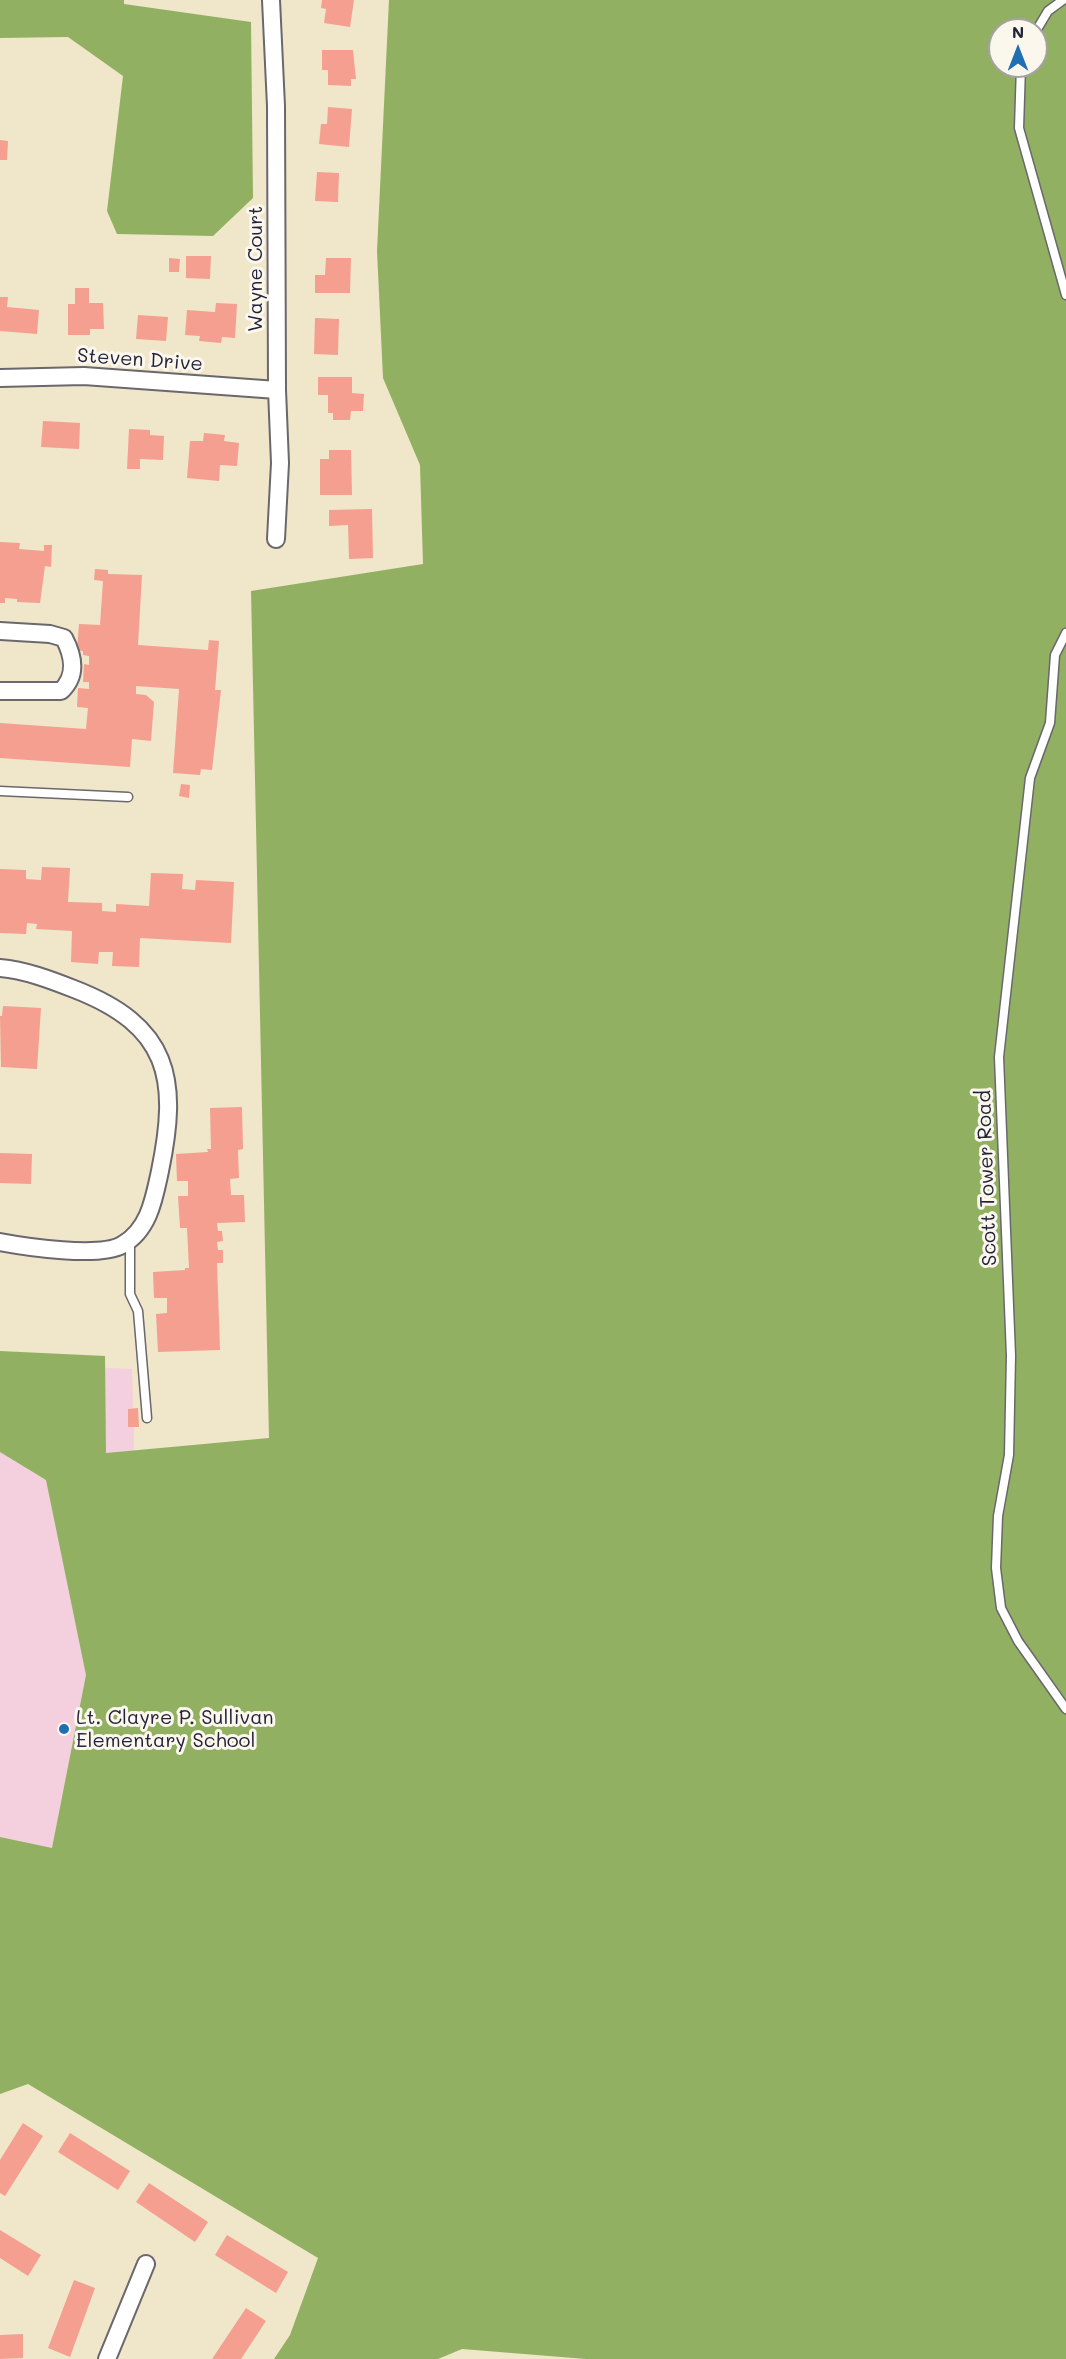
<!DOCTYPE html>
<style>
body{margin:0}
#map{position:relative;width:1066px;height:2359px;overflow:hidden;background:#f0e6ca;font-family:Mali,sans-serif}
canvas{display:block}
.north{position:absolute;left:988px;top:18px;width:60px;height:60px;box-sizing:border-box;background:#fbf7ec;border:2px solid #a4a2a5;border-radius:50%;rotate:0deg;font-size:16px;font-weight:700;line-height:24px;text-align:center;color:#22223b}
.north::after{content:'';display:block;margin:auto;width:21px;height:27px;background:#1f6fb2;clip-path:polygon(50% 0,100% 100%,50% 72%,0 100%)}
</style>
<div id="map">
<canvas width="1066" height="2359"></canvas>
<div class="north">N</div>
</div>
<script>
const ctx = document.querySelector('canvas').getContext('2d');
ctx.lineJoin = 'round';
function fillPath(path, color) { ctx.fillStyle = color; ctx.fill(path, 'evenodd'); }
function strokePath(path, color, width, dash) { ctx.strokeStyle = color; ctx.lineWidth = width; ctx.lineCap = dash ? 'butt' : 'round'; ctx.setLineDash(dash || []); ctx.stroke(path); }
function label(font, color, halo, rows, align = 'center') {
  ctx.font = font + ' Mali,sans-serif'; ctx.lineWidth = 6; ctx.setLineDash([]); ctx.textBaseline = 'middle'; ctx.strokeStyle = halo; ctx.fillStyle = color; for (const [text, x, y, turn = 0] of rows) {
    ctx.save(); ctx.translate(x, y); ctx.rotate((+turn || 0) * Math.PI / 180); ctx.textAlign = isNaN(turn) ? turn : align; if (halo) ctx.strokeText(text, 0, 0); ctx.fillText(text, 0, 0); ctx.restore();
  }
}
const built = new Path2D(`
 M 0,1363 L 132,1369 L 134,1439 L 130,1525 L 0,2080 Z`);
const forest = new Path2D(`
 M 0,0 L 124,0 L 124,4 L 251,22 L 253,198 L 213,236 L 117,234 L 107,211 L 123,76 L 68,37 L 0,38 Z
 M 389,0 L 1066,0 L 1066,2359 L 586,2359 L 462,2349 L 438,2359 L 274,2359 L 290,2335 L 318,2258 L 28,2084 L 0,2094 L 0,1837 L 52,1848 L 86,1675 L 46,1480 L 0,1452 L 0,1351 L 105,1356 L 106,1453 L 269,1438 L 251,591 L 423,564 L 420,465 L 383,378 L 377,251 ZM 1000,30 L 1036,30 L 1036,66 L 1000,66 Z`);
const building = new Path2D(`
 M 322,0 L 354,0 L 350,27 L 324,23 L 326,9 L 321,8 Z
 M 322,50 L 353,50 L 356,79 L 351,79 L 351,86 L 328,85 L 328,70 L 322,70 Z
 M 328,107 L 352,109 L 349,147 L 319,144 L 321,124 L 327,124 Z
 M 0,140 L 8,141 L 7,160 L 0,160 Z
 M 317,172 L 339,173 L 338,202 L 315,201 Z
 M 186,256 L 211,256 L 210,279 L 186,278 Z
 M 169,258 L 180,259 L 179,272 L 169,272 Z
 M 326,258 L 351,258 L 350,293 L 315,293 L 315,275 L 325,275 Z
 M 75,288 L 89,288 L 89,303 L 103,303 L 104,329 L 90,329 L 90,335 L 68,335 L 68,304 L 75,304 Z
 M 0,297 L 8,297 L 7,307 L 39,310 L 37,334 L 0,331 Z
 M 216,303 L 237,304 L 235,338 L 222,337 L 221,343 L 199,341 L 200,336 L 185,335 L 187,310 L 215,312 Z
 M 138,315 L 168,317 L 166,341 L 136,339 Z
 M 315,318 L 339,319 L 338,355 L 314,354 Z
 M 318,377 L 352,377 L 352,393 L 364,394 L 363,411 L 351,411 L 350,420 L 333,420 L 333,413 L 328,413 L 328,395 L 318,395 Z
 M 43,421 L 80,423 L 79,449 L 41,447 Z
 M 129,429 L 150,430 L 150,435 L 164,436 L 163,460 L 140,459 L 140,469 L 127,469 Z
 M 204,433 L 225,435 L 224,441 L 239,443 L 237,466 L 220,465 L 219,481 L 187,478 L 190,441 L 203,441 Z
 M 329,450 L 351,450 L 352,495 L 320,495 L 320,459 L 329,459 Z
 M 372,509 L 373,558 L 349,559 L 348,525 L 329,526 L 329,510 Z
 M 0,542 L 20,543 L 19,549 L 44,551 L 44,545 L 52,545 L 51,567 L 45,566 L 40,603 L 17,602 L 17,599 L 5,598 L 5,603 L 0,603 Z
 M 95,569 L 108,570 L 108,574 L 142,575 L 138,645 L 208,650 L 209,640 L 219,641 L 215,690 L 221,690 L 212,770 L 201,769 L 200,775 L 173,773 L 179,689 L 136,686 L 136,694 L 146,695 L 154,702 L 151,741 L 132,739 L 130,767 L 0,758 L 0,723 L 86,729 L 88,708 L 77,707 L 78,688 L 89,689 L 89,682 L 83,682 L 84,664 L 89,665 L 89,656 L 83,655 L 83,651 L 77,650 L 79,624 L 100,625 L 103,581 L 94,580 Z
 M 181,784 L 190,785 L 189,798 L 179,796 Z
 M 42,867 L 70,868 L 68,902 L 102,903 L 102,911 L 116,912 L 116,904 L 149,906 L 151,873 L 183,874 L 182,889 L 195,890 L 196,880 L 234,882 L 231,943 L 140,938 L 139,967 L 112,966 L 113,952 L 99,952 L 98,964 L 71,962 L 72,931 L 36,929 L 37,924 L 27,923 L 26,934 L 0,933 L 0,869 L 26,870 L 26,879 L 41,880 Z
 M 3,1006 L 41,1008 L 37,1069 L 1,1067 L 0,1016 L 2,1016 Z
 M 242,1107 L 243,1149 L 238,1150 L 239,1178 L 230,1179 L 231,1195 L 244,1195 L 245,1222 L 217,1223 L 218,1231 L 222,1231 L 223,1241 L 217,1242 L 218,1250 L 223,1250 L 223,1263 L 217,1263 L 220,1350 L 158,1352 L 156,1314 L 167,1313 L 167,1298 L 154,1298 L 153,1272 L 185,1270 L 185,1268 L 189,1268 L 187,1228 L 180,1228 L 178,1196 L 188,1196 L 188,1181 L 177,1181 L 176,1154 L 208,1152 L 207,1149 L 211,1149 L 210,1108 Z
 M 0,1153 L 32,1154 L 31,1184 L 0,1183 Z
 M 138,1408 L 139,1427 L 128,1427 L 128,1409 Z
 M 23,2123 L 43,2136 L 5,2196 L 0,2193 L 0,2160 Z
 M 70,2133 L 130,2171 L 118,2190 L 58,2152 Z
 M 149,2183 L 208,2222 L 195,2242 L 136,2202 Z
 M 0,2230 L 41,2255 L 28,2276 L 0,2258 Z
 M 227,2235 L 288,2272 L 276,2293 L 215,2255 Z
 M 74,2280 L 95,2288 L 70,2357 L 48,2348 Z
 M 246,2308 L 266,2321 L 241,2359 L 212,2359 Z
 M 23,2334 L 23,2358 L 0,2359 L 0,2335 Z`);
const service = new Path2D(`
 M 1036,31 L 1048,11 L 1063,0
 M 1021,66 L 1019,128 L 1066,295
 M 1066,633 L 1055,655 L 1050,723 L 1030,778 L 999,1057 L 1011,1356 L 1009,1455 L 998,1516 L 996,1568 L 1001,1608 L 1018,1641 L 1066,1709
 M 0,791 L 128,797
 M 130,1240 L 130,1294 L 138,1311 L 147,1418`);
const minor = new Path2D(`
 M 271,0 L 276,106 L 277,390 L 280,463 L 276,539
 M 0,378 L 84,376 L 277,390
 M 0,631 L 50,634 L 64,638 C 74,657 77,676 61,691 L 0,691
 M 0,968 C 25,970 51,980 74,989 C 170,1026 179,1079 160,1171 C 154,1199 149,1230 122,1245 C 99,1258 27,1247 0,1242
 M 107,2359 L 146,2264`);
const markers = [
 [64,1729,6,"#1f6fb2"]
];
const streetNames = [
 ["Wayne Court",256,269,-90],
 ["Steven Drive",140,360,4],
 ["Scott Tower Road",987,1178,-92]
];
const poiNames = [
 ["Lt. Clayre P. Sullivan",76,1718],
 ["Elementary School",76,1741]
];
fillPath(built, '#f4cfde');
fillPath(forest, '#92b062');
fillPath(building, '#f49f90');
strokePath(service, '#6a676d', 11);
strokePath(minor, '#6a676d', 20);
strokePath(service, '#fff', 8);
strokePath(minor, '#fff', 16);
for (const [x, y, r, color] of markers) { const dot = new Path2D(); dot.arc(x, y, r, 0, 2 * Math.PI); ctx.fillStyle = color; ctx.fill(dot); strokePath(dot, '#fbf7ec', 2); }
label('20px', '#22223b', '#fbf7ec', streetNames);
label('20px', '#22223b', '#fbf7ec', poiNames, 'left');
</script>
